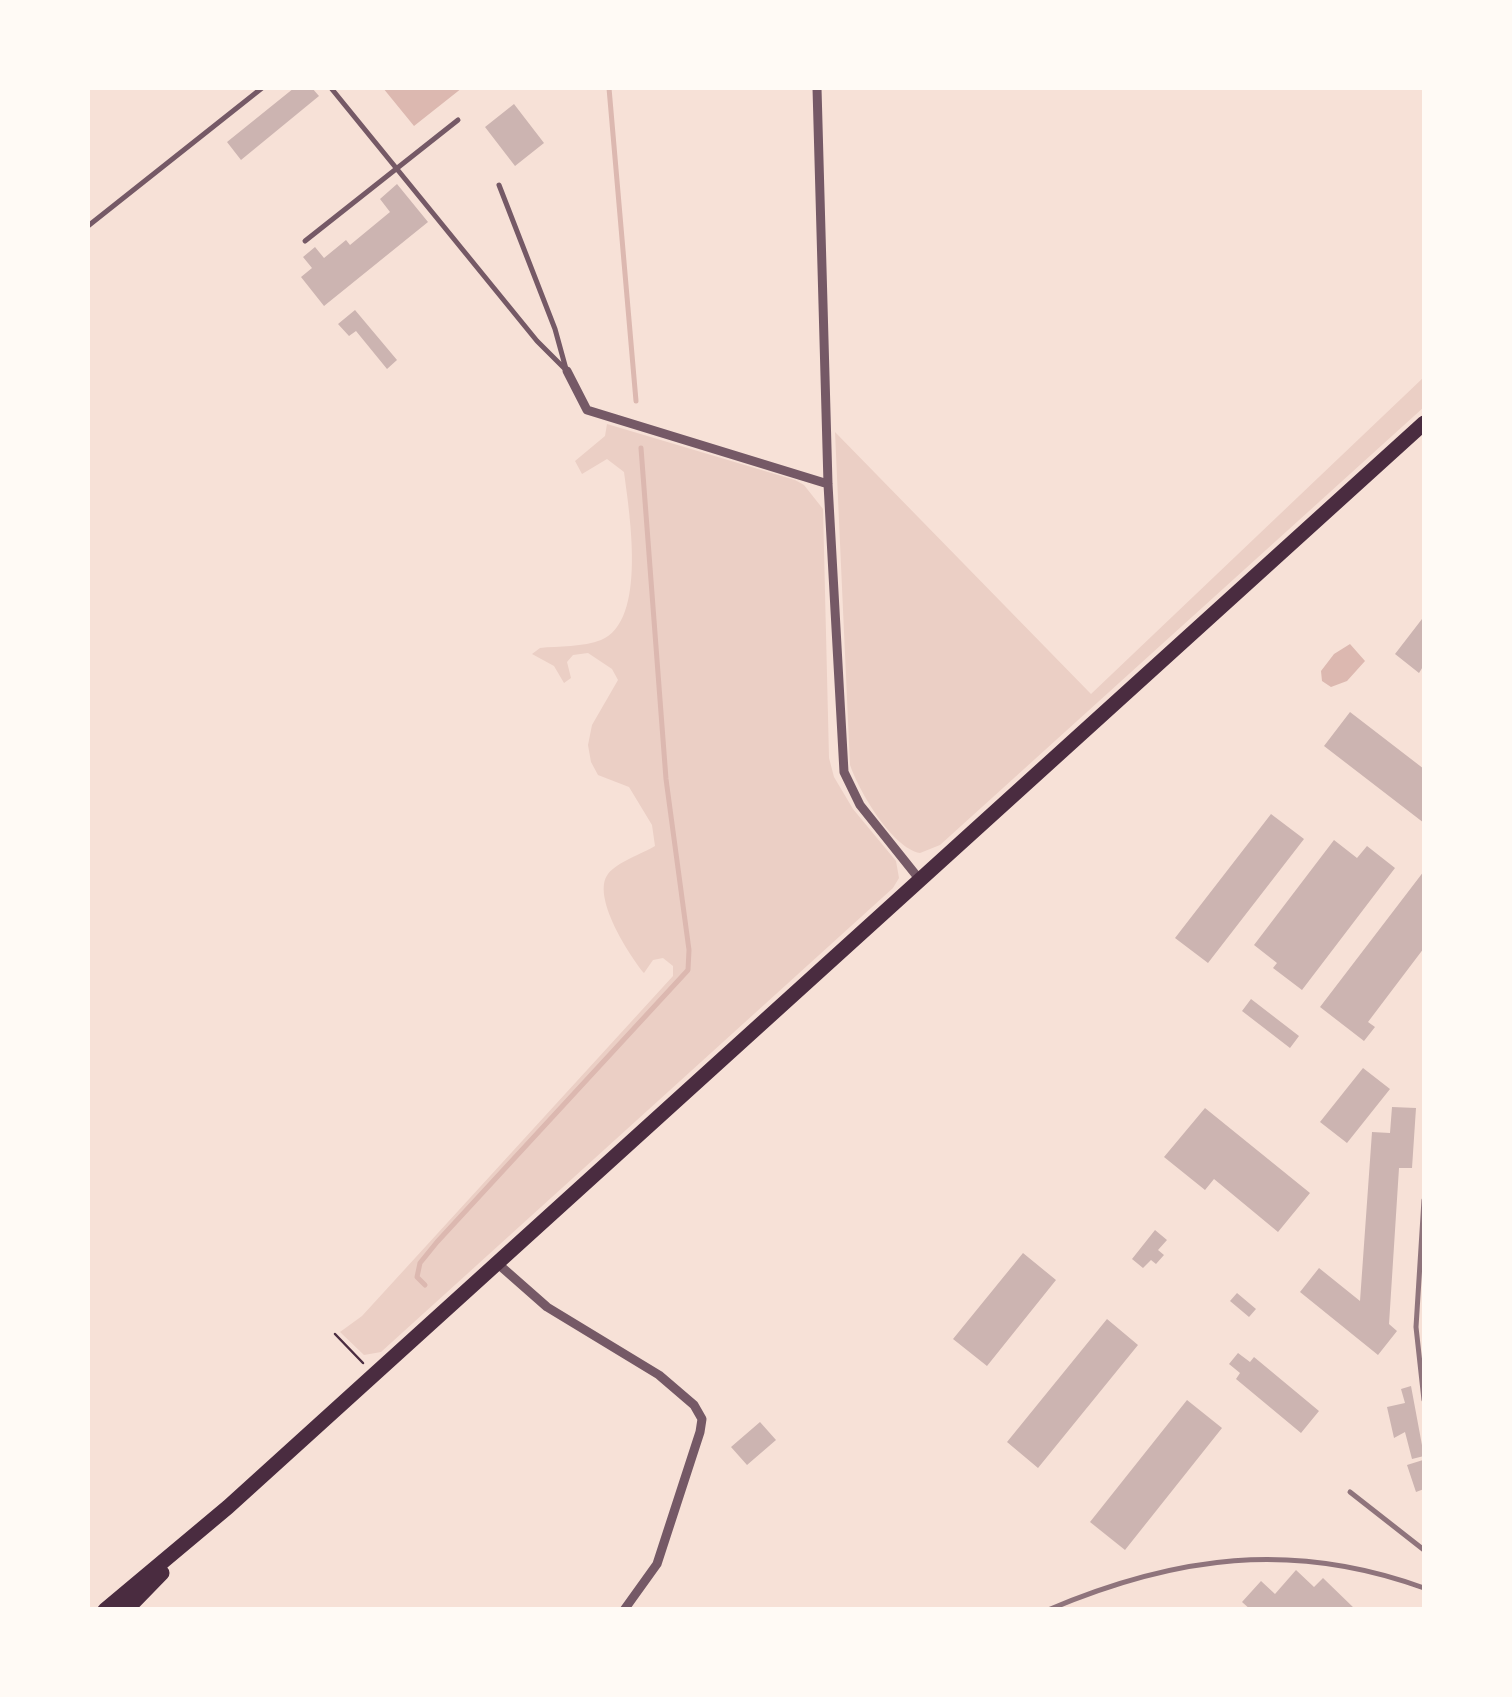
<!DOCTYPE html>
<style>
body{margin:0}
#map{position:relative;width:1512px;height:1697px;overflow:hidden;background:#f7e1d7;font-family:"Roboto Condensed",sans-serif}
canvas{display:block}
.frame{position:absolute;inset:0;border:90px solid #fffaf5;pointer-events:none}
</style>
<div id="map">
<canvas width="1512" height="1697"></canvas>
<div class="frame"></div>
</div>
<script>
const ctx = document.querySelector('canvas').getContext('2d');
ctx.lineJoin = 'round';
function fillPath(path, color) { ctx.fillStyle = color; ctx.fill(path, 'evenodd'); }
function strokePath(path, color, width, dash) { ctx.strokeStyle = color; ctx.lineWidth = width; ctx.lineCap = dash ? 'butt' : 'round'; ctx.setLineDash(dash || []); ctx.stroke(path); }
const green = new Path2D(`
 M 1424,377 L 1424,407 L 940,845 L 920,853 C 892,848 859,791 850,765 L 835,432 L 1091,694 Z
 M 607,424 L 795,480 L 804,485 L 823,509 L 829,758 L 834,777 L 853,809 L 896,861 L 899,878 L 893,888 L 381,1352 L 364,1355 L 340,1332 L 362,1316 L 673,976 L 673,966 L 663,958 L 653,960 L 644,973 C 629,955 591,896 608,874 C 617,862 642,854 655,846 L 652,825 L 629,787 L 598,775 L 591,762 L 588,745 L 592,725 L 618,680 L 612,669 L 588,653 L 573,655 L 567,662 L 571,678 L 564,683 L 554,666 L 532,654 L 540,648 C 558,646 584,647 601,640 C 648,621 629,511 624,472 L 607,459 L 582,474 L 575,461 L 605,436 Z`);
const water = new Path2D(`
 M 383,88 L 462,88 L 414,126 Z
 M 1350,644 L 1365,661 L 1347,681 L 1331,687 L 1322,681 L 1321,671 L 1334,654 Z`);
const stream = new Path2D(`
 M 609,88 L 636,401
 M 425,1285 L 417,1277 L 420,1263 L 437,1242 L 688,970 L 689,950 L 666,779 L 641,448`);
const building = new Path2D(`
 M 294,88 L 312,88 L 319,96 L 241,160 L 227,142 Z
 M 514,104 L 544,143 L 515,166 L 485,127 Z
 M 397,184 L 428,222 L 324,306 L 301,277 L 312,268 L 303,257 L 315,247 L 324,258 L 346,240 L 350,245 L 390,212 L 380,199 Z
 M 355,310 L 397,360 L 387,369 L 356,331 L 349,336 L 338,324 Z
 M 1422,619 L 1424,665 L 1419,673 L 1395,654 Z
 M 1350,712 L 1424,769 L 1424,823 L 1324,746 Z
 M 1271,814 L 1304,839 L 1208,963 L 1175,938 Z
 M 1334,840 L 1357,858 L 1367,846 L 1395,868 L 1302,990 L 1273,968 L 1277,963 L 1254,945 Z
 M 1424,871 L 1424,948 L 1368,1022 L 1375,1027 L 1364,1041 L 1320,1007 Z
 M 1251,999 L 1299,1036 L 1290,1048 L 1242,1011 Z
 M 1363,1068 L 1390,1089 L 1347,1143 L 1320,1122 Z
 M 1392,1107 L 1416,1108 L 1412,1168 L 1399,1168 L 1389,1324 L 1397,1331 L 1378,1355 L 1300,1292 L 1319,1268 L 1360,1301 L 1372,1132 L 1390,1133 Z
 M 1205,1108 L 1310,1193 L 1278,1232 L 1214,1179 L 1205,1190 L 1164,1157 Z
 M 1155,1230 L 1167,1240 L 1158,1250 L 1164,1255 L 1156,1264 L 1151,1260 L 1143,1268 L 1132,1259 Z
 M 1023,1253 L 1056,1280 L 987,1366 L 953,1339 Z
 M 1237,1293 L 1256,1309 L 1249,1317 L 1230,1301 Z
 M 1107,1319 L 1138,1345 L 1038,1468 L 1007,1442 Z
 M 1238,1353 L 1250,1362 L 1254,1357 L 1319,1411 L 1301,1433 L 1236,1379 L 1240,1373 L 1229,1364 Z
 M 1411,1386 L 1424,1456 L 1412,1459 L 1405,1432 L 1394,1438 L 1387,1407 L 1405,1403 L 1401,1389 Z
 M 1187,1400 L 1222,1428 L 1125,1550 L 1090,1522 Z
 M 760,1422 L 776,1440 L 747,1465 L 731,1447 Z
 M 1423,1460 L 1424,1489 L 1416,1492 L 1407,1465 Z
 M 1296,1570 L 1314,1587 L 1323,1578 L 1356,1610 L 1251,1610 L 1242,1602 L 1261,1581 L 1275,1594 Z`);
const path = new Path2D(`
 M 335,1334 L 363,1363`);
const service = new Path2D(`
 M 331,88 L 537,341 L 567,371
 M 499,185 L 555,329 L 566,369
 M 88,226 L 262,88
 M 305,241 L 458,120`);
const minor = new Path2D(`
 M 817,88 L 828,484 L 844,772 L 860,805 L 920,880
 M 567,371 L 587,410 L 828,484
 M 497,1263 L 547,1307 L 659,1375 L 694,1405 L 702,1419 L 700,1432 L 657,1564 L 624,1610`);
const trunk = new Path2D(`
 M 105,1610 L 228,1507 L 1424,423
 M 126,1610 L 162,1573`);
const rail = new Path2D(`
 M 1424,1200 L 1416,1327 L 1424,1400
 M 1350,1492 L 1424,1550
 M 1048,1610 C 1175,1556 1292,1540 1424,1588`);
fillPath(green, '#ebcfc5');
fillPath(water, '#dcb8b0');
strokePath(stream, '#dcb8b0', 5);
fillPath(building, '#ccb4b1');
strokePath(path, '#4a2c40', 2.5);
strokePath(service, '#755966', 5);
strokePath(minor, '#755966', 9);
strokePath(trunk, '#4a2c40', 15);
strokePath(rail, '#8f747c', 5);
</script>
